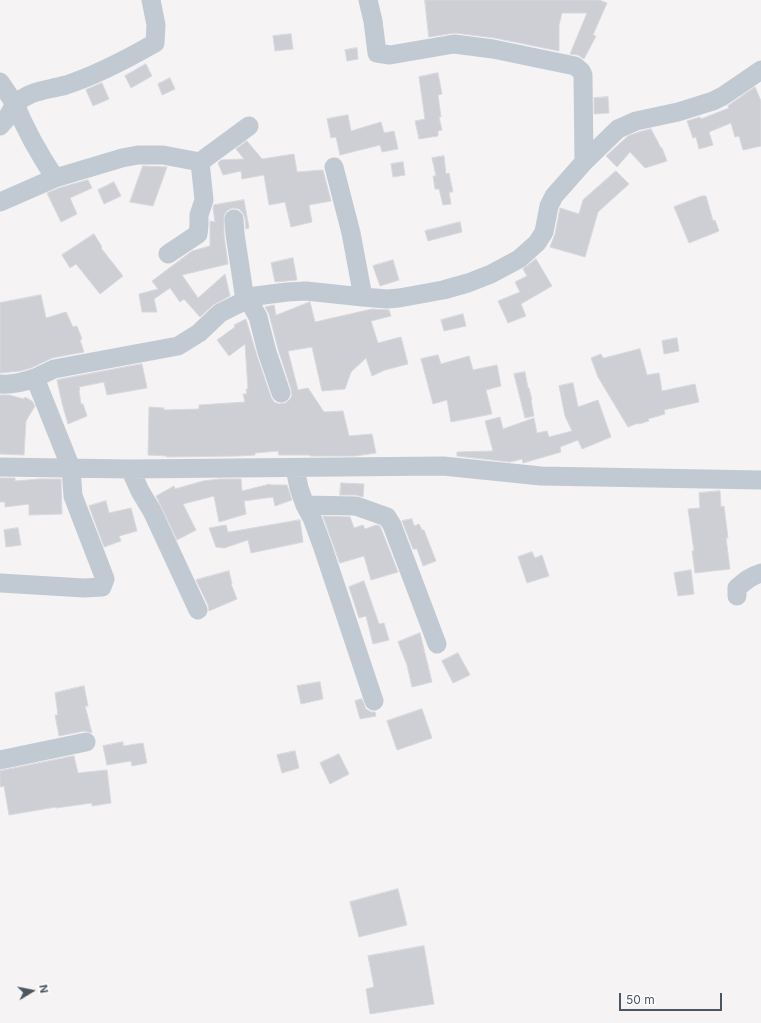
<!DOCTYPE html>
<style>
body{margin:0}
#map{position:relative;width:761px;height:1023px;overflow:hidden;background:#f5f3f3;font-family:Inter,sans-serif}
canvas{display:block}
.north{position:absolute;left:12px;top:971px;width:40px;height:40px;-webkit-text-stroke:3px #fff;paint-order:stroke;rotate:80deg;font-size:11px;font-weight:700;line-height:16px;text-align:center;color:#4a5661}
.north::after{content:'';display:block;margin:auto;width:14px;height:18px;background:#4a5661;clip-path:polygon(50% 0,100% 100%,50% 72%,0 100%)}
.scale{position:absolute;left:619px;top:993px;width:103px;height:18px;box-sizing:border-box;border:2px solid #4a5661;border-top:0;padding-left:5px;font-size:12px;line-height:14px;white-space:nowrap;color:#4a5661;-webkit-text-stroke:3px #fff;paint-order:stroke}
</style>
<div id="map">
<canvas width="761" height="1023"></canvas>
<div class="north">N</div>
<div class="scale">50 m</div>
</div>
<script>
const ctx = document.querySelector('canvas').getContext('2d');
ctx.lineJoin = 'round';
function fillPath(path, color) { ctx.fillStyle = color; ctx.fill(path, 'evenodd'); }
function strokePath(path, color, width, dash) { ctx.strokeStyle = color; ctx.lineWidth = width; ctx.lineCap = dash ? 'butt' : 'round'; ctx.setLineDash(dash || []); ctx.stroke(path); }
const building = new Path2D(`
 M 425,0 L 599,0 L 607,3 L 593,35 L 596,36 L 584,59 L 578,55 L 570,54 L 587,13 L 562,13 L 559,25 L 559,51 L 495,38 L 455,33 L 429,37 Z
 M 291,34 L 293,49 L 275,51 L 273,36 Z
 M 357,48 L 358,59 L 347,61 L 345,50 Z
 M 146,64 L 152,76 L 131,88 L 125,76 Z
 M 438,73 L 442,94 L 438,95 L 441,117 L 439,117 L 442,130 L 438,131 L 438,136 L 419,139 L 415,121 L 425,119 L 419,77 Z
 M 170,78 L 175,89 L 162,95 L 158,84 Z
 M 102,83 L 109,99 L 93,106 L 86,90 Z
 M 755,87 L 761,101 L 761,146 L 743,150 L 739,136 L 735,137 L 731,123 L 709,132 L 713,145 L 699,149 L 696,137 L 693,138 L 687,121 L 700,117 L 701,119 L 729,108 L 728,106 Z
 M 608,97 L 609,113 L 594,114 L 594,98 Z
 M 348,115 L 351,131 L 381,122 L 384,133 L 394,131 L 398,149 L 382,152 L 380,145 L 340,155 L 336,137 L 331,138 L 327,119 Z
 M 651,129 L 661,148 L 662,148 L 667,161 L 645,168 L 630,152 L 617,167 L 606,156 L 628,136 L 639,132 Z
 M 247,141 L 262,159 L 294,154 L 297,172 L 323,170 L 331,201 L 309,205 L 312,222 L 291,227 L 285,202 L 269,205 L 264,175 L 242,179 L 241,171 L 223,175 L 218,163 L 221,160 L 244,159 L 236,149 Z
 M 444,156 L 446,174 L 449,173 L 453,192 L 449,192 L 451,204 L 443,205 L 439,189 L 435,189 L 433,176 L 436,176 L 432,158 Z
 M 403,162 L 405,175 L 393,177 L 391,164 Z
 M 143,166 L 167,167 L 153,206 L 130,202 Z
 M 616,171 L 629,184 L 598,212 L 585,257 L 550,247 L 555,234 L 560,208 L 579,214 L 583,200 Z
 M 88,180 L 92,188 L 70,198 L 77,214 L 61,222 L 47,193 L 59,188 Z
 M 114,182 L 121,196 L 104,204 L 98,190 Z
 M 702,196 L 706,196 L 713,221 L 715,220 L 719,231 L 689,243 L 674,207 Z
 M 244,200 L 249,228 L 246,229 L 245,218 L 243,213 L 239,209 L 233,208 L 228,210 L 224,215 L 224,235 L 228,264 L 182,275 L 198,298 L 225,274 L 230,296 L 213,305 L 200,317 L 184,299 L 180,302 L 170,288 L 154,299 L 157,312 L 142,312 L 139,294 L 158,289 L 152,281 L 192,251 L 210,246 L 210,221 L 215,222 L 213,208 L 214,205 Z
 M 460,222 L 462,232 L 428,241 L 425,231 Z
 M 94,234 L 102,247 L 101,248 L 123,276 L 100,294 L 76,264 L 70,268 L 62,255 Z
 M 293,258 L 297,280 L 275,282 L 271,263 Z
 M 536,259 L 552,286 L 521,304 L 526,316 L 508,323 L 498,301 L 520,292 L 515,282 L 527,276 L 523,269 Z
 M 393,260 L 399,280 L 380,286 L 373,266 Z
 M 41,295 L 46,318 L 66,312 L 73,327 L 77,326 L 82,339 L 80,340 L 84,352 L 52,358 L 31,368 L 20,371 L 0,373 L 0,303 Z
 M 310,302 L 315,322 L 372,309 L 389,310 L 391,316 L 371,321 L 378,343 L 401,337 L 408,364 L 385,370 L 372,376 L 366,358 L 351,372 L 345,389 L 322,391 L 312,347 L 288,351 L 298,390 L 308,388 L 324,412 L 343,411 L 349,436 L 372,434 L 376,453 L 355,456 L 310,456 L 310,455 L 279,455 L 278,451 L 255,453 L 255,455 L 237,456 L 167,457 L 167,456 L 148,455 L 149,407 L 164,408 L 164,410 L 199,409 L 199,405 L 245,402 L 243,394 L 247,394 L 246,389 L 248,389 L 245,344 L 229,356 L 217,340 L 235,327 L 234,325 L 246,319 L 257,356 L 271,397 L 274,402 L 279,404 L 285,403 L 289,400 L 292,396 L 291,389 L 278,349 L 269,314 L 265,307 L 274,305 L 276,315 Z
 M 463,314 L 466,326 L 444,331 L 441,320 Z
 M 677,338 L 679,351 L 664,354 L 662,341 Z
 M 640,349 L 647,375 L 659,373 L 662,391 L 695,384 L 699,402 L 664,410 L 665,414 L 648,419 L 649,421 L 639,424 L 638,423 L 628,427 L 598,377 L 591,358 L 601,354 L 603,358 Z
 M 438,355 L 441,364 L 469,356 L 473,370 L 497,365 L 501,386 L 486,390 L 492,414 L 451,422 L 447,400 L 433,404 L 421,359 Z
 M 142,364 L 147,388 L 107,395 L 104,382 L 79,387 L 80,390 L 79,391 L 81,404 L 83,404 L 87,416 L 68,424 L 62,403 L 57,380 Z
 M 525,372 L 528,388 L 529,388 L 532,400 L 531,400 L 534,416 L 525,418 L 514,374 Z
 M 573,383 L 578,407 L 598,400 L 611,437 L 582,449 L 578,440 L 560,447 L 561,452 L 523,463 L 522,459 L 510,462 L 457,456 L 457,452 L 493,451 L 485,421 L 500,417 L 503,429 L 534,418 L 537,433 L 547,431 L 549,437 L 572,431 L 565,416 L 559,386 Z
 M 0,395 L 9,395 L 24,399 L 25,397 L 32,401 L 35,406 L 26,421 L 24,455 L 0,454 Z
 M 0,478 L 15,478 L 15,481 L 40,479 L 61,479 L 62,514 L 29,515 L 29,504 L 5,507 L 5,502 L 0,502 Z
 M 220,479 L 241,479 L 242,491 L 270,484 L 271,485 L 287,485 L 292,500 L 275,506 L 273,497 L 244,501 L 246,514 L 219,522 L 214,496 L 183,504 L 196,530 L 177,540 L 156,496 L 174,486 L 175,489 L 203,481 Z
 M 341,483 L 364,484 L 363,497 L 356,495 L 340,495 Z
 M 720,491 L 721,507 L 724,506 L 728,538 L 726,538 L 730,569 L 695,573 L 692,551 L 694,551 L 688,509 L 700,508 L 699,493 Z
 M 106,501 L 109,513 L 131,508 L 137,531 L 119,536 L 121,541 L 104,547 L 89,506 Z
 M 323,516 L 350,517 L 354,528 L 363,525 L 365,529 L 376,525 L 380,526 L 398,572 L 371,580 L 364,556 L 340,563 Z
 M 412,519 L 414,526 L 419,524 L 422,530 L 424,530 L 436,561 L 423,566 L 417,549 L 413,549 L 402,521 Z
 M 300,520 L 303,542 L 251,553 L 248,540 L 224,548 L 216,547 L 209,528 L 226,525 L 228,532 Z
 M 18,528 L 21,545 L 6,547 L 4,530 Z
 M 532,552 L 535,558 L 542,555 L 549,576 L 527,583 L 518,557 Z
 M 691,570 L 694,594 L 678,596 L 674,573 Z
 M 229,571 L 232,584 L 231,584 L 237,599 L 209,611 L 208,605 L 196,580 Z
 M 364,581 L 379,624 L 384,623 L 389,640 L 373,644 L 366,616 L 359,618 L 349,587 Z
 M 420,633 L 432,682 L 412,687 L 407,665 L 398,642 Z
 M 458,653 L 470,675 L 453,683 L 442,661 Z
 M 320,682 L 323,699 L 301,704 L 297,686 Z
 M 84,686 L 88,706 L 85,706 L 92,733 L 84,731 L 59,736 L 55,715 L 58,715 L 55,693 Z
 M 362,699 L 366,709 L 371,712 L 375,712 L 376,716 L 360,719 L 355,701 Z
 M 422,709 L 432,738 L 397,750 L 387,721 Z
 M 123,742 L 123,746 L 143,743 L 147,763 L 132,766 L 131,761 L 107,765 L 103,746 Z
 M 295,751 L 299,768 L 282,773 L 277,755 Z
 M 339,754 L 349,774 L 330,784 L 320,763 Z
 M 74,756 L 78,773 L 107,770 L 111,803 L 92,806 L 92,803 L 56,808 L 56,807 L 9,815 L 4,786 L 0,787 L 0,771 Z
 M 398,889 L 407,925 L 359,937 L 350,902 Z
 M 424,946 L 434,1004 L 370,1014 L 366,989 L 374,987 L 368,956 Z`);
const minor = new Path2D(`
 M 368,0 L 373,21 L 377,53 L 390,55 L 454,44 L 493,49 L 575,66 L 581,71 L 583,75 L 584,162
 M 0,82 L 15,104 L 7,118 L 0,126
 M 200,162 L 249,126
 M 334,167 L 351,233 L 363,297
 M 55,178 C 39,154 26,131 15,104 C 33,89 45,91 66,85 C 97,75 127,59 155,43 L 156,25 L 151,0
 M 0,202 L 55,178 L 122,158 L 138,155 L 163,155 L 200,162 L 204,200 L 199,215 L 199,225 L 198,234 L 168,254
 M 234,219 L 235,234 L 245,300
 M 248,299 L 258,317 L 267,352 L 281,393
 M 35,378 L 54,369 L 178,346 L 199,333 L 220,313 L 236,305 L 256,296 L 287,292 L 306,291 L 363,297 L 387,299 L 399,298 L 443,290 L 468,283 L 491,274 L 519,259 L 537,243 L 544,232 L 549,206 L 554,196 L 584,162 L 618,129 L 636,121 L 678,112 L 713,101 L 723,96 L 761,70
 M 0,384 C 12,385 24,382 35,378 L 71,468 L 73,496 L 105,579 L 102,587 L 84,588 L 0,583
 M 0,467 L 130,469 L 443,466 L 541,476 L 761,480
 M 295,468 L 299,488 L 305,505 L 356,506 L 387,517 L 392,525 L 437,644
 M 130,469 L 140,491 L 152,511 L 198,610
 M 305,505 L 312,518 L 322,545 L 374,701
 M 737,596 L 737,588 C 745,581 751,576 761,573
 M 0,760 L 86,742`);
fillPath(building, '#cdcfd5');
strokePath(building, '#d7d9de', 1);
strokePath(minor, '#c1cad2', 19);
</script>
